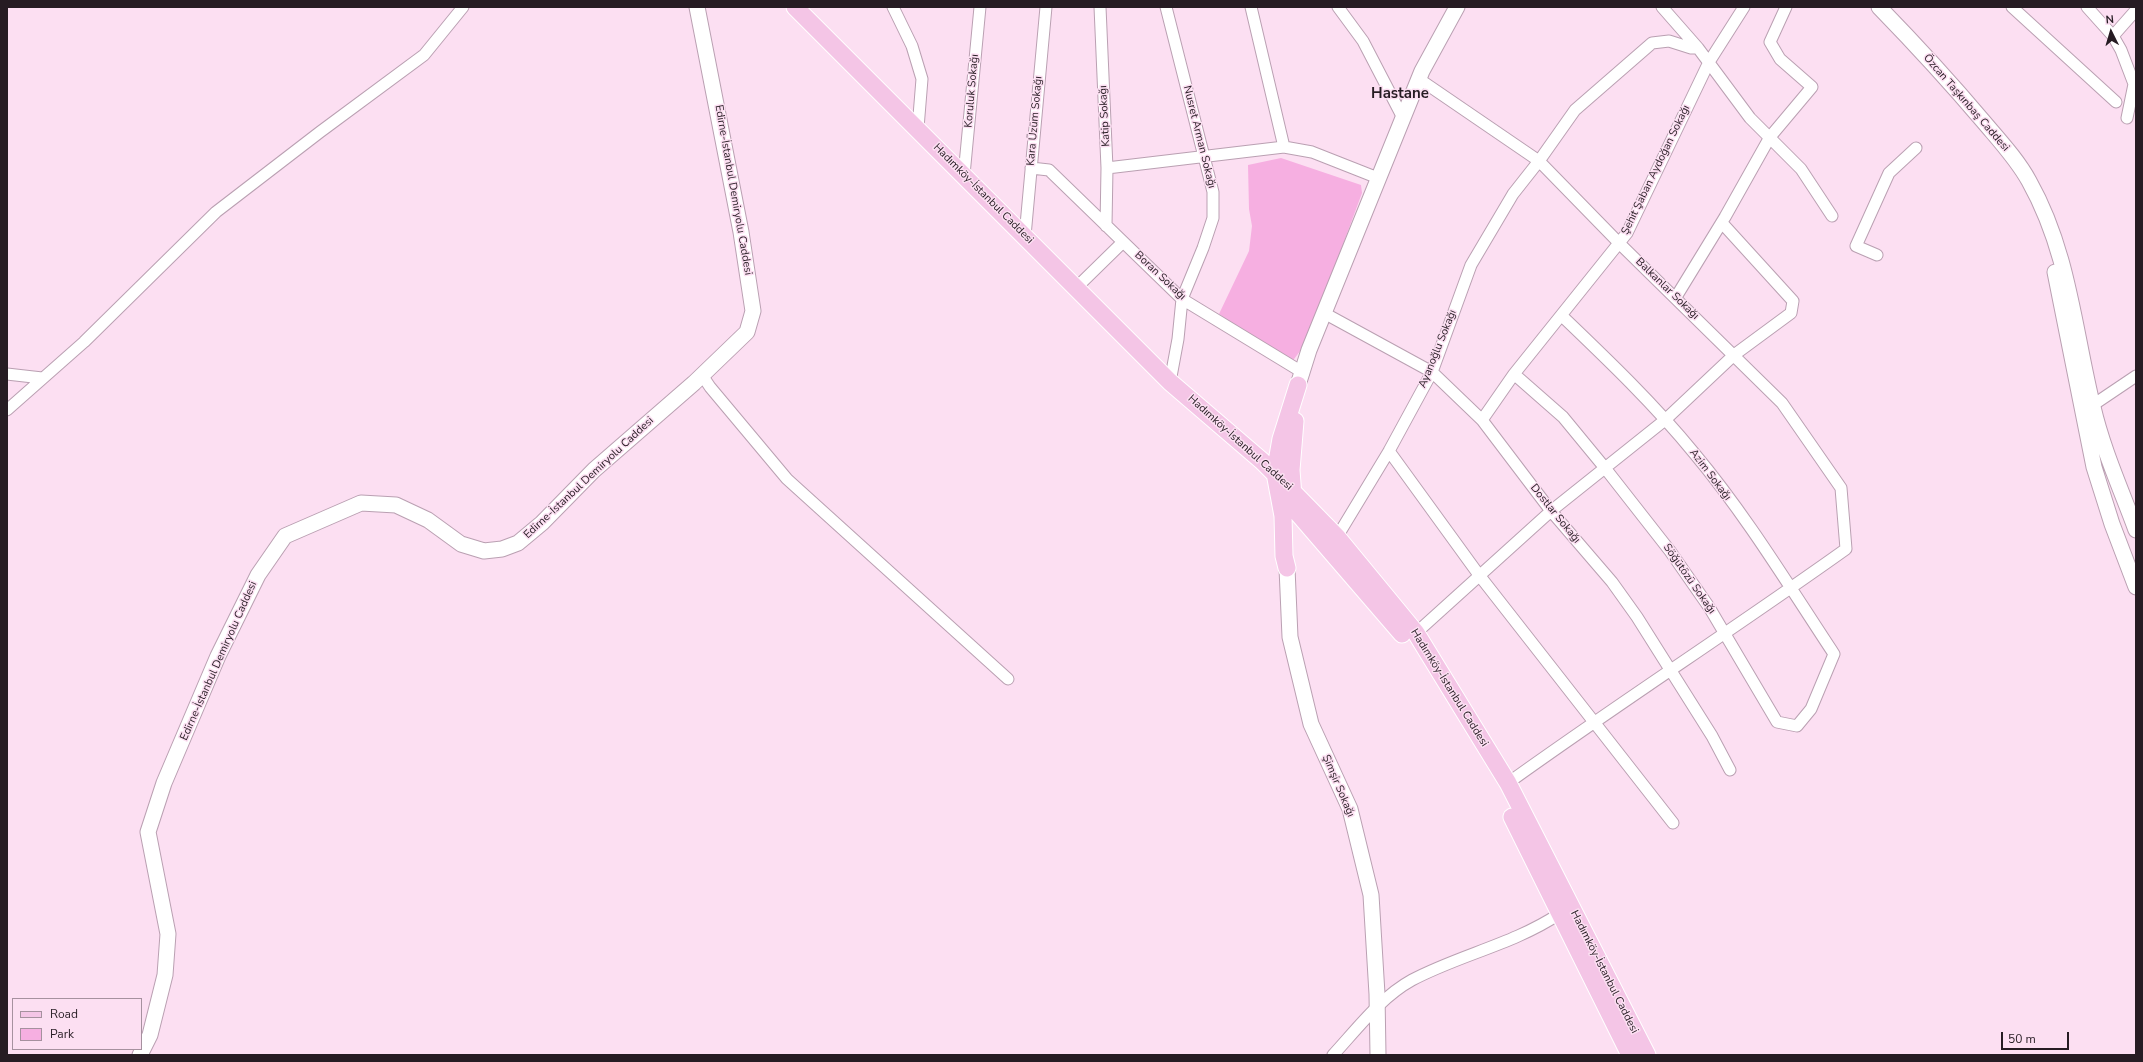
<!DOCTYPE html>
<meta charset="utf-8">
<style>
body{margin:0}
#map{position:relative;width:2143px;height:1062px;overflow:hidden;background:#fcdff2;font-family:"Nunito Sans",sans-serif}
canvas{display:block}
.frame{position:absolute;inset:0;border:8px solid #261c23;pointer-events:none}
.legend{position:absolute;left:12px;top:998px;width:130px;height:52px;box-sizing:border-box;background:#fcdff2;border:1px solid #a6919f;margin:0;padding:5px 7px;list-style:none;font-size:12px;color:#261c23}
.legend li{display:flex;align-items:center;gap:8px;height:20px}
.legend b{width:20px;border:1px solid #a6919f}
.north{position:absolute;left:2091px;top:12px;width:40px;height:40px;-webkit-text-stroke:3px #fcdff2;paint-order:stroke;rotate:355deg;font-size:11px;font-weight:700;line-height:16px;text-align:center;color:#261c23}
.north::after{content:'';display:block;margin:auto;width:14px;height:18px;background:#261c23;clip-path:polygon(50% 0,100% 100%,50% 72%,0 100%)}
.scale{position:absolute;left:2001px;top:1032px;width:68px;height:18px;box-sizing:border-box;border:2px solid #261c23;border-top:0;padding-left:5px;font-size:12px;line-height:14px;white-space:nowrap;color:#261c23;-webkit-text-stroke:3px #fcdff2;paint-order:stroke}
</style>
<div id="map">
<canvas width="2143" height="1062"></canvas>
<div class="frame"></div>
<ul class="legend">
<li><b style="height:5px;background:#f4c5e6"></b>Road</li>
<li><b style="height:11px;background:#f6afe1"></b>Park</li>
</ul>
<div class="north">N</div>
<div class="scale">50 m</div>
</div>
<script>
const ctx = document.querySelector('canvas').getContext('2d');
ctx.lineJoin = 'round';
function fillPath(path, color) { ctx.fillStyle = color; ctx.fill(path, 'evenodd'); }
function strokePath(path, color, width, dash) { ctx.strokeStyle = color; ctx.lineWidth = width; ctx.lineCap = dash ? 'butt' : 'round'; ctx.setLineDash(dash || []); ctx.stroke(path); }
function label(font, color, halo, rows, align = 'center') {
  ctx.font = font + ' "Nunito Sans",sans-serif'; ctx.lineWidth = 3; ctx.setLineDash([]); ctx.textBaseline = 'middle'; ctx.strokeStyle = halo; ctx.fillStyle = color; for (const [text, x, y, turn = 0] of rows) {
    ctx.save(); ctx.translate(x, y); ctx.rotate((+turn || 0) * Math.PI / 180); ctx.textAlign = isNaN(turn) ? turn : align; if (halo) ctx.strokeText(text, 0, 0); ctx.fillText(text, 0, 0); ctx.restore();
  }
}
const green = new Path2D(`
 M 1281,158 L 1361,185 L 1362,193 L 1307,342 L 1291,363 L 1219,314 L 1249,251 L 1252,226 L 1249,209 L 1248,165 Z`);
const street = new Path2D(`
 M 893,7 L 912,46 L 922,79 L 918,128
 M 1100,7 L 1107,168 L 1106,226
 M 1166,7 L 1213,192 L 1213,218 L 1203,248 L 1182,299 L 1178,339 L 1170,382
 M 1251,7 L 1284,147
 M 1338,7 L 1363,41 L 1403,118
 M 1662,7 L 1698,48 L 1750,118 L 1801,169 L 1832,216
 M 2012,7 L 2116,102
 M 2087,7 L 2113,36
 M 1419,79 L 1539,161 L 1620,244 L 1782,403 L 1841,488 L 1846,549 C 1734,629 1619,703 1508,783
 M 2127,118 L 2134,84 L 2121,50 L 2113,36 L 2136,10
 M 1031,168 L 1049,170 L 1182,299 L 1302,372
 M 1107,168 L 1284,147 L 1312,152 L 1378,178
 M 964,175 L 980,7
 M 1025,236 L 1046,7
 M 1877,255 L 1856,246 L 1889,173 L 1916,148
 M 1077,287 L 1123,242
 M 1676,297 L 1725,217 L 1770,137 L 1812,87 L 1780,59 L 1770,42 L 1786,7
 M 1324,313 L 1432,372 L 1482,420 L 1551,511 L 1612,582 L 1637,617 L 1712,736 L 1730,770
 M 7,374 L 42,378
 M 1514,374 L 1563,417 L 1605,468 L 1670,551 L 1709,607 L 1777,722 L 1797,726 L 1811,709 L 1834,654 C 1789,586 1746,515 1694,453 C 1654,404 1608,360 1562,316
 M 702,375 L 710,387 L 787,479 L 1008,679
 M 2087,409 L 2136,376
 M 7,410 L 84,342 L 216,212 L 320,132 L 424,55 L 463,7
 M 1482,420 L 1514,374 L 1627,233 L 1709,62 L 1744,7
 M 1389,451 L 1479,575 L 1673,823
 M 1337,537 L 1389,451 L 1432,372 L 1471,265 L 1513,194 L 1539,161 L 1575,110 L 1652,43 L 1669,41 L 1691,48 L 1698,48
 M 1416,633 L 1551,511 L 1665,420 L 1734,355 L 1791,313 L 1793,301 L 1722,223
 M 1333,1055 C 1357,1029 1381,997 1412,980 C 1459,955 1514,944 1559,914`);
const secondary = new Path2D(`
 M 1879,7 C 1915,44 1950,82 1983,121 C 1999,140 2017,159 2029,181 C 2069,252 2074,330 2093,407 C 2103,450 2121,489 2136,530
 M 2055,272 L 2094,467 L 2112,524 L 2136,587
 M 1298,385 L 1309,350 L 1422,71 L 1457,7
 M 1287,568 L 1290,637 L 1311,724 L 1350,809 L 1371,895 L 1377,994 L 1378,1055
 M 140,1055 L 150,1035 L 165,975 L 168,934 L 148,832 L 164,783 L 218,656 L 258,575 L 285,536 L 361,503 L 396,505 L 428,520 L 461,544 L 484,551 L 502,549 L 518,543 L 542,523 L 594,470 L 694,383 L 747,332 L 753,311 L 741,232 L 697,7`);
const primary = new Path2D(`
 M 795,7 L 1170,382 L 1262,461 L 1292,491 L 1337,537 L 1416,633 L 1508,783 L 1647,1055
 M 1293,497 L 1291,470 L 1295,421
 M 1290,504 L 1402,634
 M 1287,568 L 1284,556 L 1283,516 L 1275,473 L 1281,439 L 1298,385
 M 1512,817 L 1630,1055`);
const streetNames = [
 ["Koruluk Sokağı",972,91,-85],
 ["Özcan Taşkınbaş Caddesi",1966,103,49],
 ["Katip Sokağı",1105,116,-93],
 ["Kara Üzüm Sokağı",1035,121,-85],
 ["Nusret Arman Sokağı",1199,137,76],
 ["Şehit Şaban Aydoğan Sokağı",1656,170,-64],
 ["Edirne-İstanbul Demiryolu Caddesi",733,190,80],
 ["Hadımköy-İstanbul Caddesi",983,194,45],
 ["Boran Sokağı",1160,276,43],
 ["Balkanlar Sokağı",1667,289,44],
 ["Ayanoğlu Sokağı",1438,349,-68],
 ["Hadımköy-İstanbul Caddesi",1240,443,42],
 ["Azim Sokağı",1710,475,53],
 ["Edirne-İstanbul Demiryolu Caddesi",589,478,-43],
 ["Dostlar Sokağı",1555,514,51],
 ["Söğütözü Sokağı",1689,579,55],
 ["Edirne-İstanbul Demiryolu Caddesi",219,661,-66],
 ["Hadımköy-İstanbul Caddesi",1449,688,58],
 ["Şimşir Sokağı",1338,786,67],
 ["Hadımköy-İstanbul Caddesi",1604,972,63]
];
const districtNames = [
 ["Hastane",1400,94]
];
fillPath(green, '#f6afe1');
strokePath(street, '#baa0b2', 13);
strokePath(secondary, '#baa0b2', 17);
strokePath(primary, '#fff', 19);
strokePath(street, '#fff', 11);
strokePath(secondary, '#fff', 15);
strokePath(primary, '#f4c5e6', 17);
label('11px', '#261c23', '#fcdff2', streetNames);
label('bold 15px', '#261c23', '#fcdff2', districtNames);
</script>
